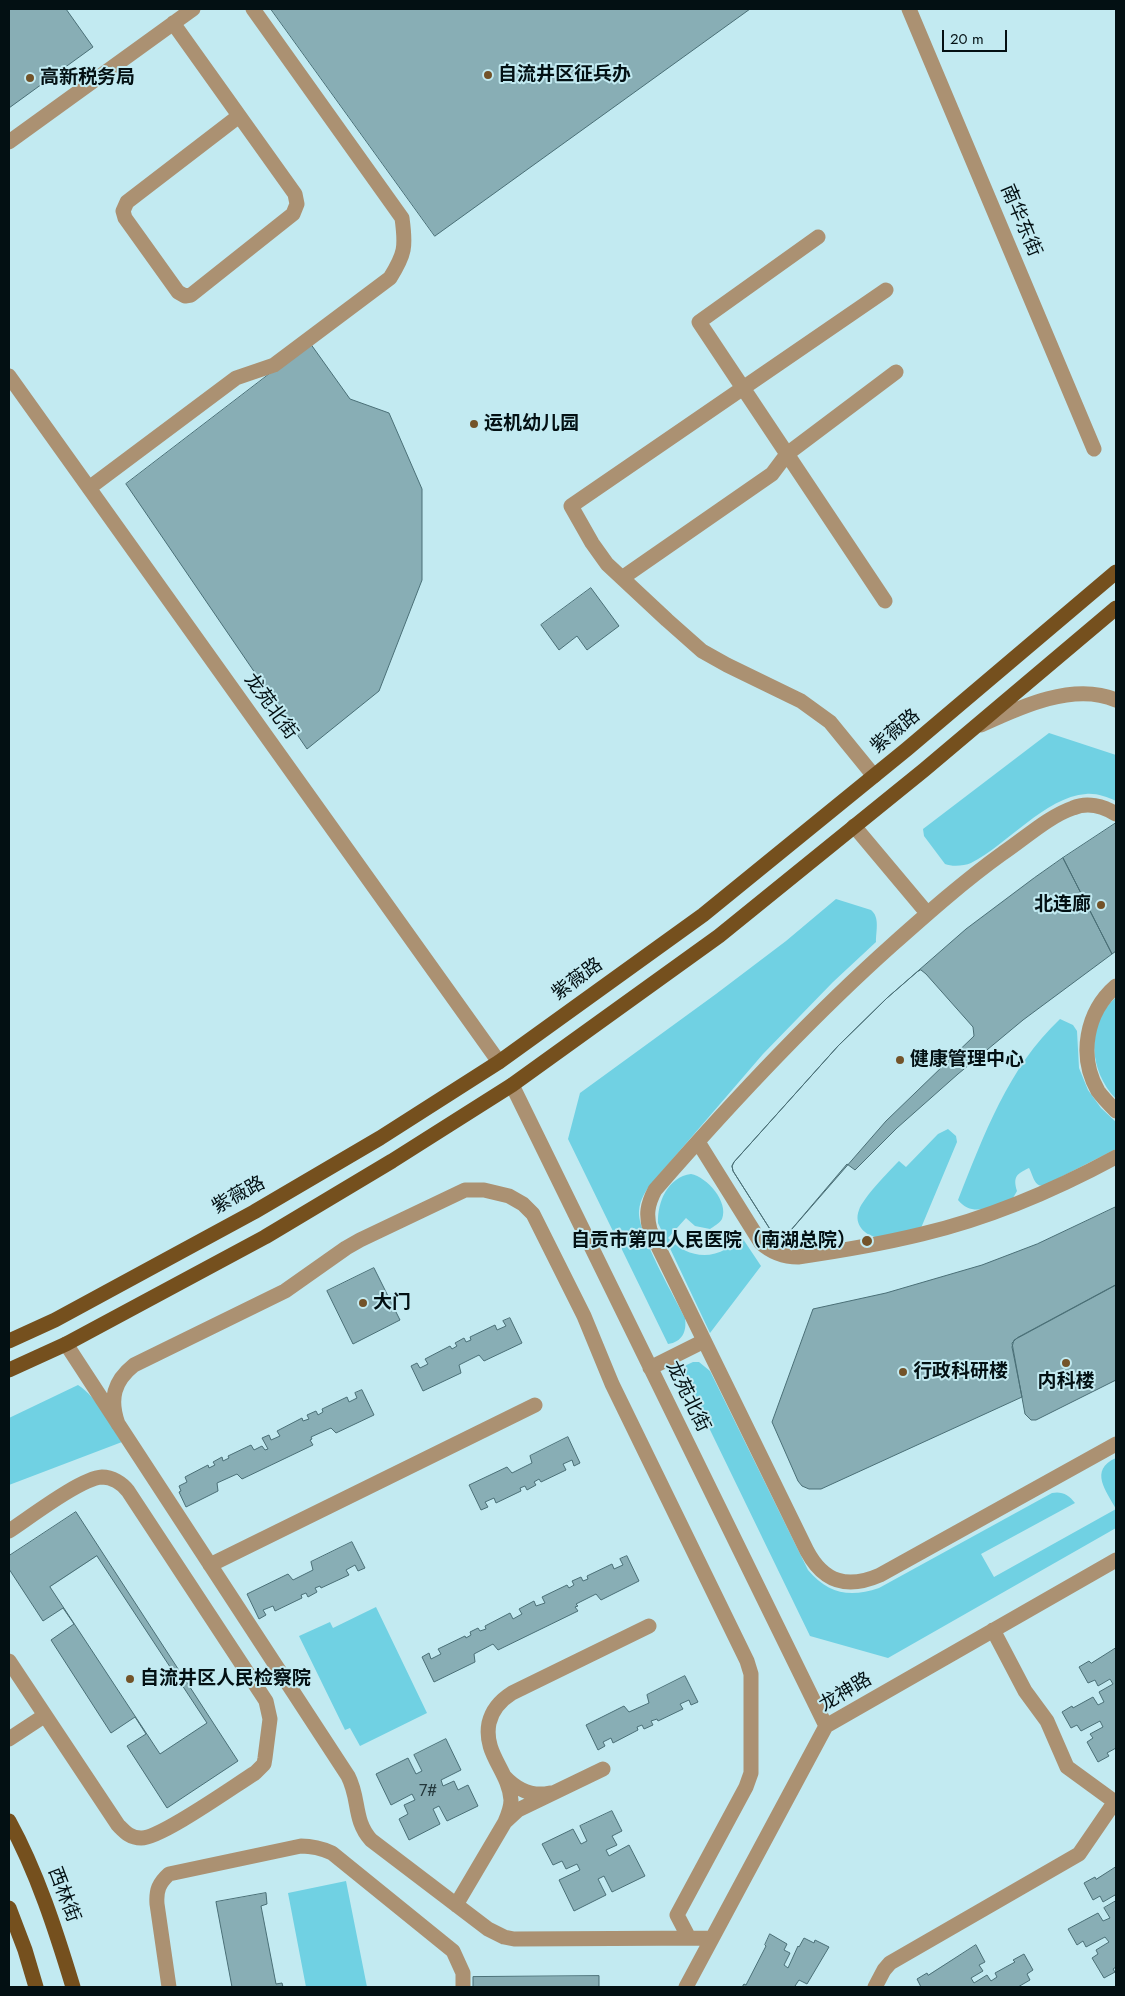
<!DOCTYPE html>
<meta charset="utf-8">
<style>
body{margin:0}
#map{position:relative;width:1125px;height:1996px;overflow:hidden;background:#c2eaf1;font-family:Jost,sans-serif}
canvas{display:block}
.frame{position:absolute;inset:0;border:10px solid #031013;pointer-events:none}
.scale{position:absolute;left:942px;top:30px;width:65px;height:22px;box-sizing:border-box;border:2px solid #031013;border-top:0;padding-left:6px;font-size:15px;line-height:18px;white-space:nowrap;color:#031013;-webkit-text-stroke:4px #c2eaf1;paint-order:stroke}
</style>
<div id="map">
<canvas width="1125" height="1996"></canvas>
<div class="frame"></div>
<div class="scale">20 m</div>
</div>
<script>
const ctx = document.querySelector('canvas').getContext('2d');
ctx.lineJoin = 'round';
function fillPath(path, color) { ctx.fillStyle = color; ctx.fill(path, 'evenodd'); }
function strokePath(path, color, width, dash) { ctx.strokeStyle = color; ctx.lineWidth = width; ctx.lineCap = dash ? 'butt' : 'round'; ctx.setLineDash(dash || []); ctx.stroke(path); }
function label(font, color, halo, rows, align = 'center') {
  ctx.font = font + ' Jost,"Noto Sans SC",sans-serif'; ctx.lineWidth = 4; ctx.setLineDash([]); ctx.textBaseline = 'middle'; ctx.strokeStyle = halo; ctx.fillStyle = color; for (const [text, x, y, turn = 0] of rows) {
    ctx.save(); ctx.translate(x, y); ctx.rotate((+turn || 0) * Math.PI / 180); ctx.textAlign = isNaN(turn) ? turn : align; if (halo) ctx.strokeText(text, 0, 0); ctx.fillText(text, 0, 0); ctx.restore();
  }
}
const green = new Path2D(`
 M 1049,733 L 1116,755 L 1116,801 C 1107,797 1096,793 1086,794 C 1045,797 1007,845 971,863 C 964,866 952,867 945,864 L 924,836 L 923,829 Z
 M 836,899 L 871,910 C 880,917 876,931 876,942 L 833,982 L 763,1054 L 652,1183 C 645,1191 640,1200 639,1211 C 637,1232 674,1296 685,1318 C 687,1332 682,1342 668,1344 L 568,1139 L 580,1093 L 716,994 L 786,941 Z
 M 1116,997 L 1116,1099 C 1089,1071 1085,1025 1116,997 Z
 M 1060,1019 L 1073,1025 L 1077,1031 L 1079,1068 L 1088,1090 L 1101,1108 L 1116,1122 L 1116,1149 L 1043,1186 C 1034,1186 1033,1175 1029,1168 C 1016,1174 1013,1177 1017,1191 L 1013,1198 C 993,1205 974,1219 958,1200 C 984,1135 1008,1068 1060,1019 Z
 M 948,1129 L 956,1136 L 957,1142 L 921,1228 L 879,1238 C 866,1236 853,1225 859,1210 C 863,1198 889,1171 899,1161 L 906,1167 L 938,1134 Z
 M 691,1174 C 707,1177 729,1202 722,1219 C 719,1224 714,1226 710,1229 L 695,1226 L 686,1218 L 668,1238 C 684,1254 705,1261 726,1249 C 732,1246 737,1240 743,1239 L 761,1266 L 710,1333 L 658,1223 C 657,1202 668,1177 691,1174 Z
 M 693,1362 L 699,1362 L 710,1371 L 808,1570 C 828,1594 850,1598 879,1588 L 1052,1493 C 1062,1491 1069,1495 1075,1503 L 981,1554 L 994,1577 L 1116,1509 C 1107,1492 1088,1470 1116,1458 L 1116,1528 L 888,1658 L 810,1636 L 680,1368 Z
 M 78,1385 C 98,1398 109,1423 122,1442 L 9,1485 L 9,1418 Z
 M 376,1607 L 427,1713 L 360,1746 L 350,1728 L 345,1730 L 299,1636 L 330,1622 L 333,1628 Z
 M 346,1881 L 367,1987 L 306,1987 L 288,1893 Z`);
const building = new Path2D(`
 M 9,9 L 66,9 L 93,47 L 9,108 Z
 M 271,9 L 750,9 L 435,236 Z
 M 310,343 L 350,399 L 389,413 L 422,489 L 422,580 L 379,691 L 307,749 L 126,484 Z
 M 591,588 L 619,626 L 587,650 L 577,636 L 559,650 L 541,625 Z
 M 1116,823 L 1116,951 L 1112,954 L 1063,858 Z
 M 1063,858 L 1112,954 L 1023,1020 L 958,1074 L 897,1128 L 855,1170 L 847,1164 L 785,1237 L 775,1237 L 733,1171 L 732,1166 L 734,1162 L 838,1046 L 887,998 L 966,929 L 1034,878 Z
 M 921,970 L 926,974 L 973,1027 L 974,1036 L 886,1121 L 785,1237 L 775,1237 L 733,1171 L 732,1166 L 734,1162 L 838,1046 L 887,998 L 917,972 Z
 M 1116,1207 L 1116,1285 L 1014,1340 L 1012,1347 L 1022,1397 L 821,1489 L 809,1489 L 802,1486 L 798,1481 L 772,1422 L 813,1309 L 886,1293 L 982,1265 L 1037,1244 Z
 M 374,1268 L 400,1320 L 353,1344 L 327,1291 Z
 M 1116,1285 L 1116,1380 L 1036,1420 L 1031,1420 L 1025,1414 L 1012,1343 L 1017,1338 Z
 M 510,1318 L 522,1343 L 484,1361 L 479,1355 L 459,1365 L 461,1373 L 423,1391 L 411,1366 L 417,1363 L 420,1368 L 428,1364 L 425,1359 L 450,1346 L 452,1349 L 457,1346 L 455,1343 L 464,1338 L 466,1342 L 471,1340 L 470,1337 L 495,1325 L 497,1330 L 506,1326 L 503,1321 Z
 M 362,1390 L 374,1415 L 336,1433 L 331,1428 L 311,1437 L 312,1439 L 310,1440 L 313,1445 L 242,1479 L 237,1474 L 217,1483 L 218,1491 L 186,1507 L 179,1492 L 181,1491 L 179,1486 L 187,1482 L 185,1477 L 208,1465 L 209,1468 L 215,1465 L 213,1462 L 222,1457 L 223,1461 L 229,1458 L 228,1456 L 251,1445 L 254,1450 L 262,1446 L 265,1450 L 268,1449 L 262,1438 L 269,1435 L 271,1440 L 280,1436 L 277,1431 L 302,1418 L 303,1421 L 309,1419 L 307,1415 L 316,1411 L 318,1415 L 323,1412 L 322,1409 L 347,1397 L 349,1402 L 357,1398 L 355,1393 Z
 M 568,1437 L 580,1463 L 574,1466 L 572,1460 L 563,1464 L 566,1470 L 541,1482 L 539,1479 L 534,1482 L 536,1485 L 527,1490 L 525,1486 L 520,1488 L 521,1491 L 496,1503 L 494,1498 L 485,1502 L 488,1507 L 481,1510 L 469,1485 L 507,1467 L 512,1473 L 532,1463 L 530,1456 Z
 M 76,1512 L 238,1761 L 167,1808 L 127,1746 L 146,1734 L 135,1717 L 111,1733 L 51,1640 L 74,1624 L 63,1608 L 43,1621 L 9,1569 L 9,1556 Z
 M 352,1542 L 365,1568 L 358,1571 L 355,1565 L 346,1570 L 349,1575 L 321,1588 L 320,1586 L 315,1588 L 317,1592 L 308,1597 L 306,1593 L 301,1595 L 302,1598 L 275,1611 L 273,1606 L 263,1610 L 266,1615 L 259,1619 L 247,1594 L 288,1574 L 293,1580 L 313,1570 L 311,1562 Z
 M 97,1556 L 207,1723 L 160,1754 L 50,1587 Z
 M 627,1556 L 639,1581 L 601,1600 L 596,1594 L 576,1604 L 578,1606 L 575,1607 L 578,1611 L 498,1650 L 493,1644 L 474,1654 L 475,1662 L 434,1682 L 422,1657 L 429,1653 L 431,1659 L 441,1654 L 438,1649 L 465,1636 L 466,1638 L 471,1635 L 470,1632 L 478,1628 L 480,1631 L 486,1629 L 485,1626 L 510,1613 L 513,1619 L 522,1614 L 519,1609 L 534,1601 L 536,1606 L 545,1603 L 542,1597 L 567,1585 L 569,1588 L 574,1585 L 572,1581 L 581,1577 L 583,1581 L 588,1579 L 587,1576 L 612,1564 L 614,1569 L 623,1565 L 620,1559 Z
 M 1116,1648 L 1116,1748 L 1107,1753 L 1109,1756 L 1098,1762 L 1087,1742 L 1093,1738 L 1090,1734 L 1103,1727 L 1100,1721 L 1081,1731 L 1077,1725 L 1071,1728 L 1062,1712 L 1072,1706 L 1073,1708 L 1093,1697 L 1098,1705 L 1104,1702 L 1099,1692 L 1113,1684 L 1110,1679 L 1098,1686 L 1095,1680 L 1088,1683 L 1079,1667 L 1089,1661 L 1091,1663 Z
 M 685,1676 L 698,1702 L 691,1705 L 689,1700 L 680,1704 L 683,1709 L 658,1721 L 657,1719 L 651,1721 L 653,1725 L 644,1729 L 642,1725 L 637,1727 L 638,1730 L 613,1743 L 611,1738 L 603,1742 L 605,1746 L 598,1750 L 586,1725 L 624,1706 L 629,1712 L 649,1703 L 647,1695 Z
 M 446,1739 L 461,1770 L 441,1780 L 443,1786 L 454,1781 L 458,1790 L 468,1785 L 478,1806 L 447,1821 L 439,1806 L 433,1809 L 440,1824 L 409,1840 L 399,1819 L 408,1814 L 404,1805 L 415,1800 L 412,1794 L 391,1805 L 376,1774 L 408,1758 L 416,1774 L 422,1771 L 414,1755 Z
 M 612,1811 L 622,1831 L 612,1836 L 617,1845 L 606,1850 L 609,1856 L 629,1845 L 645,1876 L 612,1892 L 604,1876 L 598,1879 L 606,1895 L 574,1911 L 559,1880 L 580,1870 L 577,1864 L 566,1869 L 562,1861 L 553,1865 L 542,1844 L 573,1829 L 581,1844 L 587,1841 L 580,1826 Z
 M 1116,1867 L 1116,1897 L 1115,1895 L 1103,1902 L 1100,1896 L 1093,1900 L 1084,1883 L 1095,1877 L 1096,1879 Z
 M 266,1893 L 267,1904 L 261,1906 L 276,1984 L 282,1983 L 283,1987 L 232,1987 L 216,1902 Z
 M 1116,1901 L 1116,1967 L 1113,1969 L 1115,1972 L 1104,1978 L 1092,1958 L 1098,1954 L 1096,1950 L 1109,1942 L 1105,1937 L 1086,1947 L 1083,1941 L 1077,1945 L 1068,1929 L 1098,1913 L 1103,1921 L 1110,1918 L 1104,1908 Z
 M 770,1934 L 787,1944 L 784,1950 L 790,1953 L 784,1965 L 788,1968 L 798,1946 L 799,1947 L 804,1938 L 814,1943 L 815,1940 L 829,1947 L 807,1984 L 799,1980 L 795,1986 L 798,1987 L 742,1987 L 744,1984 L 746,1985 L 766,1946 L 765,1945 Z
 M 976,1945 L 985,1962 L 979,1965 L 983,1971 L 971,1978 L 974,1983 L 987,1975 L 991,1981 L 997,1977 L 995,1973 L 1015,1962 L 1013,1960 L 1024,1954 L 1033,1970 L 1027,1974 L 1030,1980 L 1018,1987 L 921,1987 L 917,1979 L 927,1973 L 928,1975 Z
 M 599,1976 L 599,1987 L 473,1987 L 473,1977 Z`);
const minor = new Path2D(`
 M 909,9 L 1094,449
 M 173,23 L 295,194 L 297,204 L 293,214 L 191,295 L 185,296 L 178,292 L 125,218 L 123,211 L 127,202 L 239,116
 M 9,142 L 193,9
 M 818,237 L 699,322 L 885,601
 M 9,376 L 499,1062
 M 89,488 L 236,378 L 274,365 L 390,278 C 405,254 406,247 402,218 L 253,9
 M 622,578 L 772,474 L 787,454 L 896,372
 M 981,725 C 1020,707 1073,682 1116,700
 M 874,776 L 830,722 L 801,701 L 727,665 L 702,651 L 667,620 L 607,564 L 592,543 L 571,506 L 886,290
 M 1116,814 C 1103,806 1087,802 1073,808 C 1049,816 1024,839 1003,853 C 964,881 928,913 892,945 C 807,1021 730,1104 655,1190 C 647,1205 646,1215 650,1230 L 807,1551 C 824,1583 848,1589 880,1575 L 1116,1444
 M 854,826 L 927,913
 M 1116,986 C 1086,1012 1078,1056 1098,1091 C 1103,1098 1110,1105 1116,1111
 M 512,1085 L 826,1726
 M 698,1142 L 761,1243 C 772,1253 784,1257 798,1257 C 840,1251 881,1244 922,1234 C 990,1218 1055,1190 1116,1157
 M 66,1344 L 348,1776 C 360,1799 353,1820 371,1840 L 488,1929 L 504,1937 L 514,1939 L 711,1938
 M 650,1368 L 704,1341
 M 118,1424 C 109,1399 114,1381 134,1365 L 285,1291 L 346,1248 L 360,1240 L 465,1190 L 484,1190 L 509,1196 L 523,1204 L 533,1214 L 584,1316 L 612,1384 L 747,1661 L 751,1674 L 751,1773 L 746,1787 L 677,1915 L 689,1938
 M 9,1531 C 29,1518 81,1478 102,1477 C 112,1477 122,1483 128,1491 L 266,1701 L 270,1719 L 265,1758 L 264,1764 L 255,1773 C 234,1786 160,1839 141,1838 C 130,1838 125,1832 118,1825 L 9,1661
 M 210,1565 L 535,1405
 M 993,1630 L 1025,1691 L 1047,1721 L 1067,1767 L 1115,1802
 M 9,1739 L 44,1716
 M 504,1776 C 516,1789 532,1797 550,1793
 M 505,1822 L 518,1810 L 603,1769
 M 456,1905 L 505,1822 C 508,1815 511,1808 511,1800 C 509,1771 483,1754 489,1723 C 492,1710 501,1700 512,1693 L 649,1626
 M 169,1987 L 157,1904 C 156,1890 159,1883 169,1874 L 301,1846 C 313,1846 321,1848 332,1853 L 453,1951 L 463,1973 L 463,1987
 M 686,1987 L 826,1726 L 1116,1560
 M 875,1987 L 884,1970 L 890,1963 L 1079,1854 L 1116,1800`);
const major = new Path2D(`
 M 9,1341 L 55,1320 L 254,1212 L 380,1138 L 499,1062 L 703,915 L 907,749 L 1116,572
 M 9,1370 L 66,1344 L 265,1237 L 392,1161 L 512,1085 L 719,936 L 924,770 L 1116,608
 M 9,1821 C 37,1872 56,1931 73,1987
 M 9,1908 L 25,1950 L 36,1987`);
const markers = [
 [488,75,5,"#735329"],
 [30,78,5,"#735329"],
 [474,424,5,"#735329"],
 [1101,905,5,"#735329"],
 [900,1060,5,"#735329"],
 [867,1241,6,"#735329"],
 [363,1303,5,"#735329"],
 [1066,1363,5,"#735329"],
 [903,1372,5,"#735329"],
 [130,1679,5,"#735329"]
];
const numberNames = [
 ["7#",428,1792]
];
const poiNames = [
 ["自流井区征兵办",498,75],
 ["高新税务局",40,78],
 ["运机幼儿园",484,424],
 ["北连廊",1091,905,"right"],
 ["健康管理中心",910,1060],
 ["自贡市第四人民医院（南湖总院）",856,1241,"right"],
 ["大门",373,1303],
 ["行政科研楼",913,1372],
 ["内科楼",1066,1382,"center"],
 ["自流井区人民检察院",140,1679]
];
const streetNames = [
 ["南华东街",1020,221,67],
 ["龙苑北街",270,707,54],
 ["紫薇路",896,732,-40],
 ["紫薇路",578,980,-36],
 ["紫薇路",239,1196,-29],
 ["龙苑北街",687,1397,64],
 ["龙神路",846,1693,-31],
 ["西林街",63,1895,69]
];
fillPath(green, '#70d1e3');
fillPath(building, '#88aeb5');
strokePath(building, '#4a6f76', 1);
strokePath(minor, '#ab9172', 15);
strokePath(major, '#75501e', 15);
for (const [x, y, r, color] of markers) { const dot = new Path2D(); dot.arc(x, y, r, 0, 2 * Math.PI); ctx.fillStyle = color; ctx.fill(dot); strokePath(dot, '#c2eaf1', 2); }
label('16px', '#24383c', null, numberNames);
label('bold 19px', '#031013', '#c2eaf1', poiNames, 'left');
label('19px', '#031013', '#c2eaf1', streetNames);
</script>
